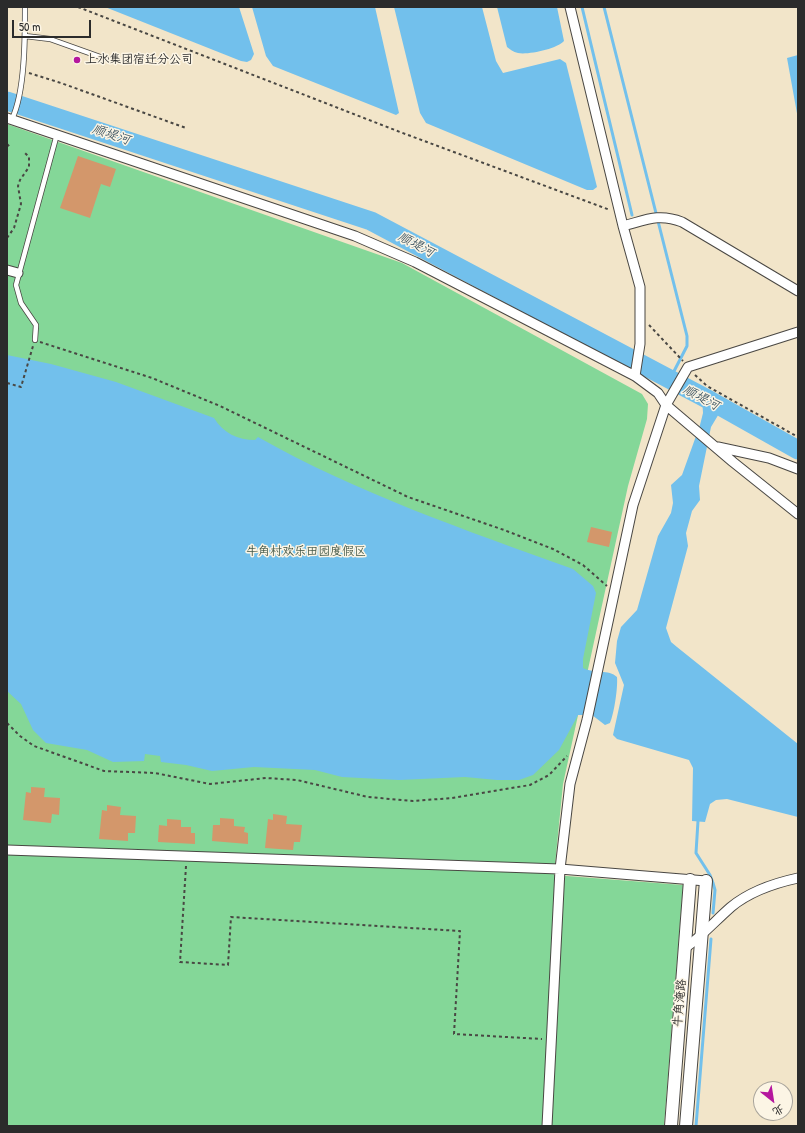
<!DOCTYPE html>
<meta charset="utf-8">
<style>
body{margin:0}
#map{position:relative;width:805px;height:1133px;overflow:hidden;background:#f2e5c9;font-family:"Patrick Hand","LXGW WenKai TC",sans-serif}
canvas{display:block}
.frame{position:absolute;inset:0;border:8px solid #2b2b2b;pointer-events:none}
.north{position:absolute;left:753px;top:1081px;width:40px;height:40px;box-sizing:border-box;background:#fcf5e5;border:1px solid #a8a49b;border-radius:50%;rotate:150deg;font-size:11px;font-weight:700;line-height:16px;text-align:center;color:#2b2b2b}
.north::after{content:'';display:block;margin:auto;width:14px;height:18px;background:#b5179e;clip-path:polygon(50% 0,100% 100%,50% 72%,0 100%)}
.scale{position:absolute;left:12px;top:20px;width:79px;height:18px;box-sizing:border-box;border:2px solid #2b2b2b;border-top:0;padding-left:5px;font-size:12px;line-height:14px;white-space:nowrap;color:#2b2b2b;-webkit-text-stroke:3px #fcf5e5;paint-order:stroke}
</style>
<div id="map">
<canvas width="805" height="1133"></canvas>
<div class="frame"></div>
<div class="north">北</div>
<div class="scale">50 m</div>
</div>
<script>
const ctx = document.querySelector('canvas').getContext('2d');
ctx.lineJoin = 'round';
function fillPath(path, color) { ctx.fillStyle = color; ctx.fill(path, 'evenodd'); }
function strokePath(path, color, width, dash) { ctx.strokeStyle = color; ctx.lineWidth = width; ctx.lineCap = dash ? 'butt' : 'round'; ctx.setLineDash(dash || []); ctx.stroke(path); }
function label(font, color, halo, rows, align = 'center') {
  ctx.font = font + ' "Patrick Hand","LXGW WenKai TC",sans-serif'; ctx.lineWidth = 3; ctx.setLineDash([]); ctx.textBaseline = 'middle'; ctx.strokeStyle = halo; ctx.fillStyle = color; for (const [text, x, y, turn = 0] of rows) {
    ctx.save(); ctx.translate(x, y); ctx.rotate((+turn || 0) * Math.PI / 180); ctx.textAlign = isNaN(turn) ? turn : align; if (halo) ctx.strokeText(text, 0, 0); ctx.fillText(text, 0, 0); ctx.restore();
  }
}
const green = new Path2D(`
 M 7,124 L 402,263 L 642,394 L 648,404 L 647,419 L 628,486 L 563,784 L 554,875 L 683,885 L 664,1126 L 7,1126 Z`);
const water = new Path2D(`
 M 105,7 L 239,7 L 254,54 L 251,60 L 247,62 L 241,61 Z
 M 252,7 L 375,7 L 399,113 L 396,115 L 273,66 L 266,56 Z
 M 394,7 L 482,7 L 496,61 L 503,73 L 560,59 L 566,63 L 597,187 L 593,190 L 587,190 L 426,123 L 420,113 Z
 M 497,7 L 557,7 L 564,41 C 557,49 528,55 518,53 C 513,52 510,49 507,47 Z
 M 798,55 L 798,119 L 787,58 Z
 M 7,355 L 51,364 L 116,382 L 214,418 C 223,433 238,440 255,440 L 258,437 C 357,493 465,530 573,569 L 593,586 L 596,593 L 583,659 L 583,668 C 594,674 609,669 617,677 C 618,688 614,714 610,723 L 605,725 L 592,715 L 578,715 L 559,750 L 533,775 L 519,780 L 497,780 L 465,777 L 399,780 L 342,777 L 315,770 L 254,767 L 212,771 L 186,765 L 161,762 L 160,756 L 145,754 L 144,761 L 113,762 L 87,750 L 46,743 L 33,730 L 21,704 L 7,691 Z
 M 702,396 L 723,407 L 711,427 L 699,486 L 700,500 L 692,511 L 686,533 L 688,546 L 666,628 L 671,642 L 677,647 L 798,744 L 798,817 L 727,799 L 716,800 L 710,804 L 705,822 L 692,821 L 693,768 L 689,760 L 617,739 L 613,735 L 624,685 L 615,663 L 617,641 L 621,627 L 637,610 L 658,536 L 671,513 L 673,503 L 671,485 L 682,475 L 700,425 L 703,413 Z`);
const stream = new Path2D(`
 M 582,7 L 632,215
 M 604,7 L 687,336 L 687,346 L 670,379
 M 698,821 L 696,853 L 710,875 L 713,883 L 715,890 L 713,913
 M 696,1126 L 711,939`);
const river = new Path2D(`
 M 7,101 L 371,221 L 711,401 L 798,450`);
const building = new Path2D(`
 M 78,156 L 116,169 L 110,187 L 101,184 L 90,218 L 60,208 Z
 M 591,527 L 612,532 L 609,547 L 587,542 Z
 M 31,787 L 45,788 L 44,797 L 60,798 L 59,815 L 52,814 L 51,823 L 23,820 L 26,792 L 31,793 Z
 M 107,805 L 121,807 L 120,815 L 136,816 L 135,833 L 128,833 L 128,841 L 99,839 L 102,810 L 107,811 Z
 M 273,814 L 287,816 L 286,824 L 302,825 L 300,842 L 294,842 L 293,850 L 265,848 L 268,819 L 273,820 Z
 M 220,818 L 234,819 L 234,826 L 245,827 L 244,832 L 248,833 L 248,844 L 212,841 L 213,825 L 220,825 Z
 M 167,819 L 181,820 L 181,827 L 191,827 L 191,833 L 195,833 L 195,844 L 158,842 L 159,825 L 167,826 Z`);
const path = new Path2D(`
 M 78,7 L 400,132 L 610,210
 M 29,73 L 61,83 L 186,128
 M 7,144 L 11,148
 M 7,238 L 14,228 L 21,204 L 18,186 L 20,180 L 29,167 L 29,157 L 24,152
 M 649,325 L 683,361
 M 40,342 L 152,378 L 220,406 L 408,497 L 504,530 L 553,549 L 583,565 L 607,586
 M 695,375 L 707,386 L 798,437
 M 7,383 L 21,387 L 33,346
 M 7,723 L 20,736 L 34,746 L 104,771 L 155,773 L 210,784 L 266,778 L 297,780 L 368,797 L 413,801 L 452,798 L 530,785 L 549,775 L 567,756
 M 186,866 L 180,962 L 228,965 L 231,917 L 460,931 L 454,1034 L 542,1039`);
const lane = new Path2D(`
 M 25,36 L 50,39 L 106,59
 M 12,119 C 25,92 25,38 25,7
 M 35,340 L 36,325 L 21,303 L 16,285 L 57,134`);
const street = new Path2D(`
 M 570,7 L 623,226 L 640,287 L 640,344 L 635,376
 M 7,118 L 355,236 L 415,262 L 635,376 L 658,393 L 666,405 L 733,462 L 798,514
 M 623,226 C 646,220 659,213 682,222 L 798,291
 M 7,270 L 18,273
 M 718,447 L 769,458 L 798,469
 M 7,850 L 560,869 L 706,881
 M 685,948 C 702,936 715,921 731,907 C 749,892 775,883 798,878
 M 547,1126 L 560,869 L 570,784 L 587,720 L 633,505 L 666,405 L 688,367 L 798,332`);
const secondary = new Path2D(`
 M 671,1126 L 690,880
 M 686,1126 L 706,881`);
const markers = [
 [77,60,4,"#b5179e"]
];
const poiNames = [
 ["上水集团宿迁分公司",85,60]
];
const parkNames = [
 ["牛角村欢乐田园度假区",306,552]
];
const streetNames = [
 ["牛角淹路",680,1003,-85]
];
const waterNames = [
 ["顺堤河",111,135,18],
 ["顺堤河",416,245,28],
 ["顺堤河",701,398,28]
];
fillPath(green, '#84d798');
fillPath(water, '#72c0ec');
strokePath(stream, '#72c0ec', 3);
strokePath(river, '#72c0ec', 19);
fillPath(building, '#d3976b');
strokePath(lane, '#494743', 6);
strokePath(street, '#494743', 11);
strokePath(secondary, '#494743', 14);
strokePath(path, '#494743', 2, [3, 3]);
strokePath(lane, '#fff', 4.5);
strokePath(street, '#fff', 9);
strokePath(secondary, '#fff', 12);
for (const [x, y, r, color] of markers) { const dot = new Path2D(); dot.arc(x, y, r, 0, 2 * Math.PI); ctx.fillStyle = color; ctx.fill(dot); strokePath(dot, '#fcf5e5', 1.5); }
label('12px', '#2b2b2b', '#fcf5e5', poiNames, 'left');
label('12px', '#415646', '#fcf5e5', parkNames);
label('12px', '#2b2b2b', '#fcf5e5', streetNames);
label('italic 13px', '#405865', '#fcf5e5', waterNames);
</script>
